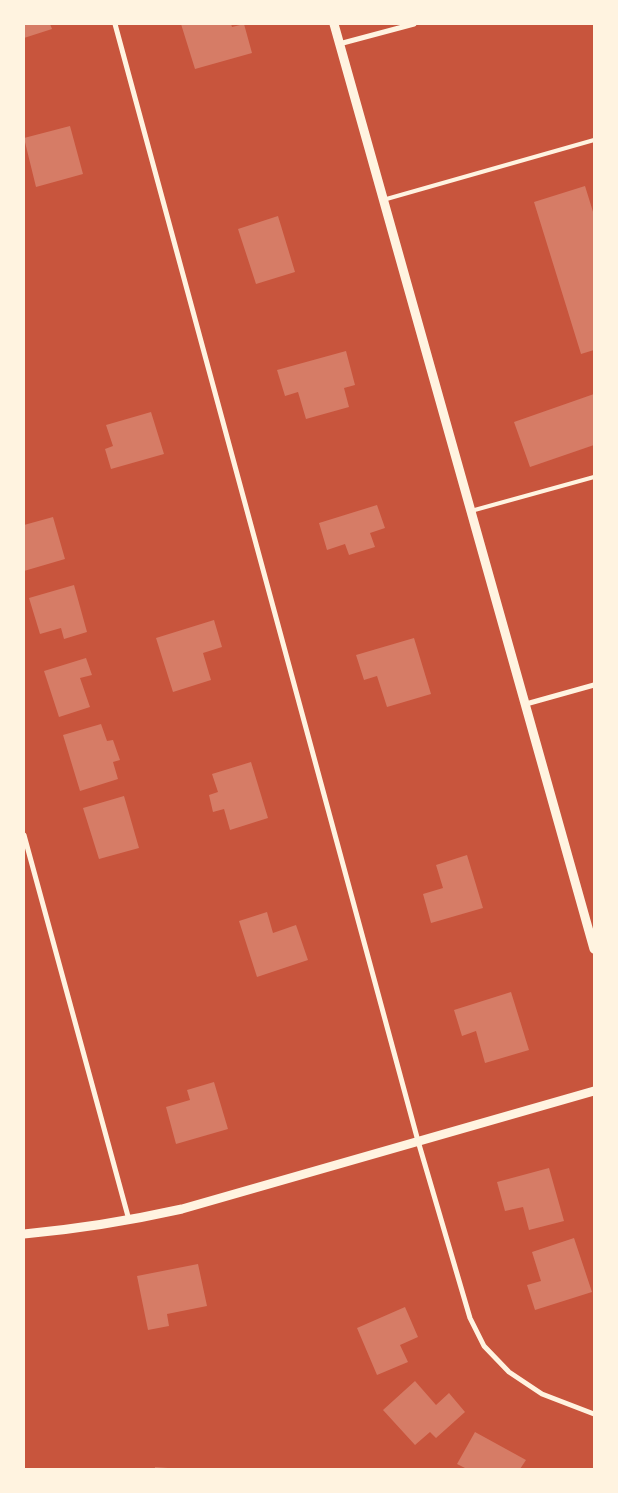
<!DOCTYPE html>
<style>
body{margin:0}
#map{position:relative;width:618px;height:1493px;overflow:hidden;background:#c8553d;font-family:Karla,sans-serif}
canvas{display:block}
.frame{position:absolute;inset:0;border:25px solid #fff3e0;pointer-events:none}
</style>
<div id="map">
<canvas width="618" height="1493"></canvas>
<div class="frame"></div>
</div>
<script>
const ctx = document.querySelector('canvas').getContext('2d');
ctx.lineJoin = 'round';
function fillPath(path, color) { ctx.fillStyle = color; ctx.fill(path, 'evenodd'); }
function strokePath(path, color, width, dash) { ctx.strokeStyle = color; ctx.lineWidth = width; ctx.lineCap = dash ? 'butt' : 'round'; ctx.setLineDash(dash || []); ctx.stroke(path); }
const building = new Path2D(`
 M 24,24 L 50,24 L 52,29 L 24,38 Z
 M 181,24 L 231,24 L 232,27 L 244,24 L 252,53 L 195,69 Z
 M 70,126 L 83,174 L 36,187 L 24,138 Z
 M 585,186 L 594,215 L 594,350 L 581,354 L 534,202 Z
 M 278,216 L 295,272 L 256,284 L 238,229 Z
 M 346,351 L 355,385 L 344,388 L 349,407 L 306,419 L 298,392 L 285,396 L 277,370 Z
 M 594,394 L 594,445 L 530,467 L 514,422 Z
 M 151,412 L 164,454 L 111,469 L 105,449 L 113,446 L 106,425 Z
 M 377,505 L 385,528 L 370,533 L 375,547 L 349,555 L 345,544 L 327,550 L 319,523 Z
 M 53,517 L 65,559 L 24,571 L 24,525 Z
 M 74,585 L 87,632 L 64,639 L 61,628 L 40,634 L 29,598 Z
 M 214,620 L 222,647 L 203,653 L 211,680 L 173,692 L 156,638 Z
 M 414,638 L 431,694 L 387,707 L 377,676 L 364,680 L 356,655 Z
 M 86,658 L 92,675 L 80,678 L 90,707 L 59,717 L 44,671 Z
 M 101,724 L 107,741 L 113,740 L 120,760 L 113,762 L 118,779 L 80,791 L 63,735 Z
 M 251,762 L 268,818 L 230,830 L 224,809 L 213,812 L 209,795 L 218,792 L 212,774 Z
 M 124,796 L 139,848 L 99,859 L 83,808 Z
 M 467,855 L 483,908 L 431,923 L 423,894 L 443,888 L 436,865 Z
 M 267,912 L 273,933 L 296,925 L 308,960 L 257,977 L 239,921 Z
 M 511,992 L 529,1050 L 485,1063 L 476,1031 L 462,1036 L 454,1010 Z
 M 214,1082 L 228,1129 L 176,1144 L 166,1107 L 190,1100 L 187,1090 Z
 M 549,1168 L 564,1221 L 529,1230 L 523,1207 L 505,1211 L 497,1182 Z
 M 574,1238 L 592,1292 L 535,1310 L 527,1285 L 541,1281 L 532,1252 Z
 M 198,1264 L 207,1306 L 167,1314 L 169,1326 L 148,1330 L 137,1276 Z
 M 405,1307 L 418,1337 L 400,1345 L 408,1362 L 377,1375 L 357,1328 Z
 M 415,1381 L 436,1405 L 449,1393 L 465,1412 L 436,1438 L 430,1432 L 415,1445 L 383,1410 Z
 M 475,1432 L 526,1460 L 520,1469 L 467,1469 L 457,1464 Z
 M 155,1467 L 168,1468 L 168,1469 L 155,1469 Z`);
const service = new Path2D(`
 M 383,200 L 594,140
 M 471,511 L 594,477`);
const minor = new Path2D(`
 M 115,24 L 418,1141 L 470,1318 L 484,1346 L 509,1372 L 542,1394 L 594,1414
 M 339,44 L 414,24
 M 526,704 L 594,685
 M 24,835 L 129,1220`);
const tertiary = new Path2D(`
 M 334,24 L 594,949
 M 24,1234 C 78,1229 128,1221 182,1209 L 594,1091`);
fillPath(building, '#d67c66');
strokePath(service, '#fff3e0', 4);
strokePath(minor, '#fff3e0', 5);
strokePath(tertiary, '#fff3e0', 9);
</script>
